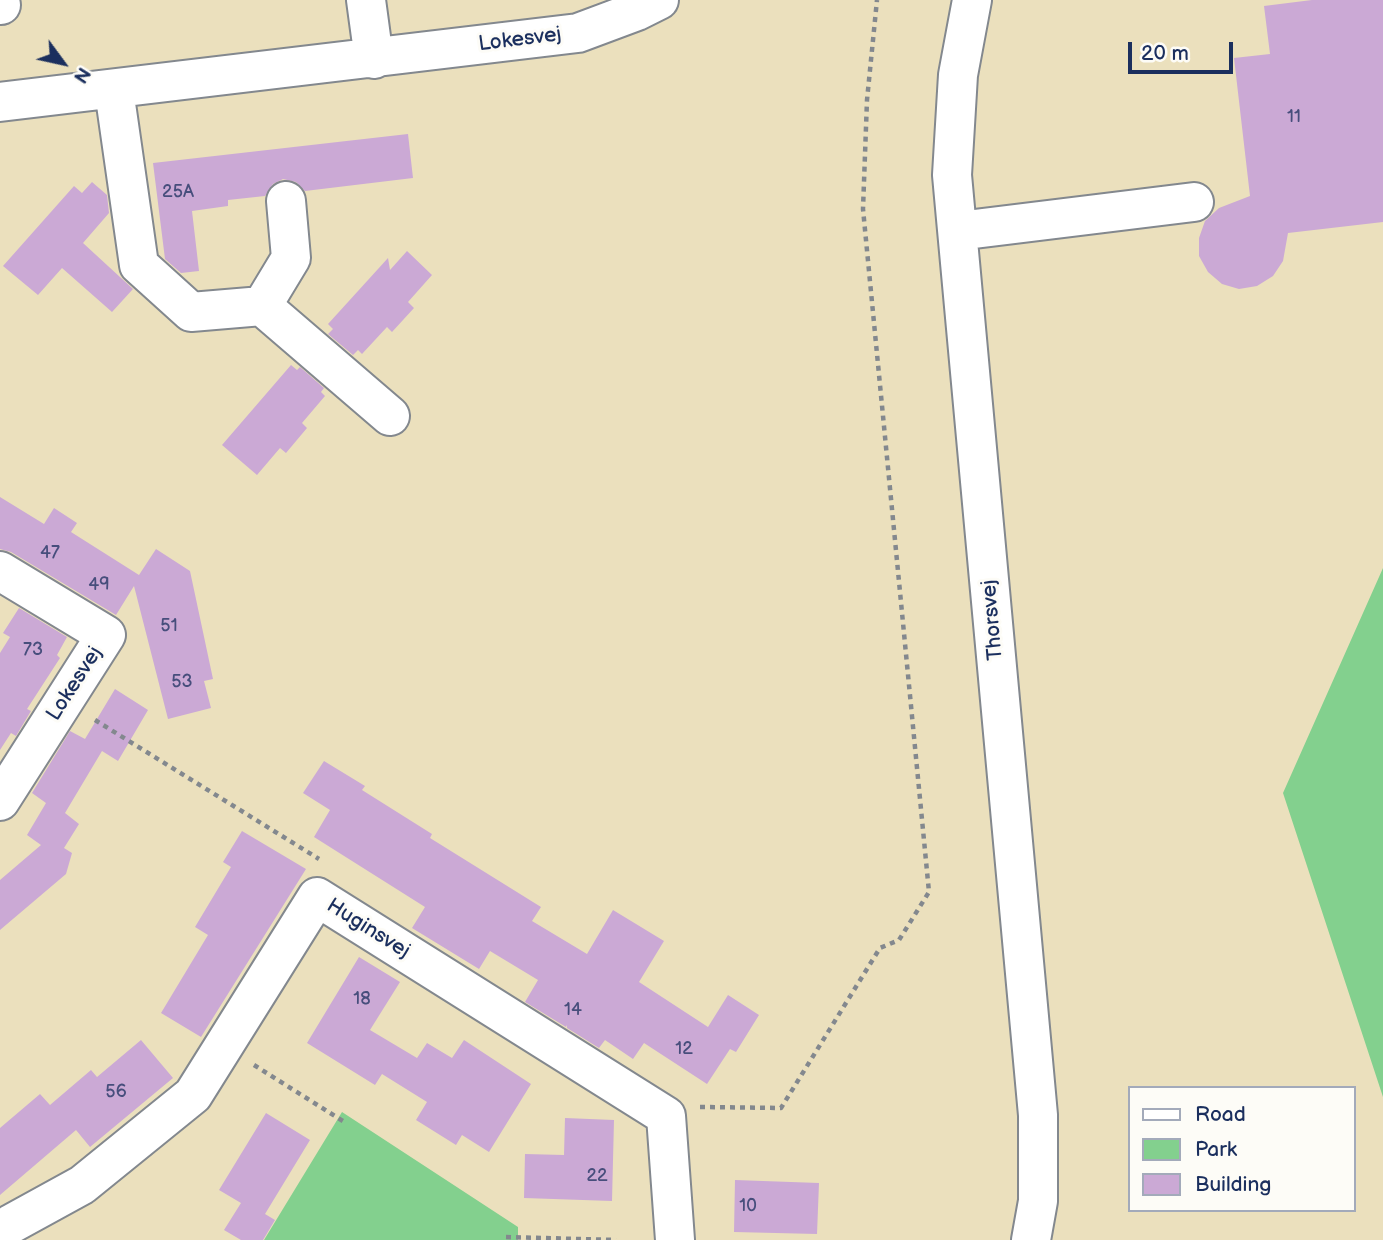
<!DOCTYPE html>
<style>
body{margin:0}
#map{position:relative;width:1383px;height:1240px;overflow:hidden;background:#ebe0bd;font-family:"Balsamiq Sans",sans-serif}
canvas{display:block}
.legend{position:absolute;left:1128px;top:1086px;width:228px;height:126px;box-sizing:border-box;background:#fdfcf7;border:2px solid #a3aaba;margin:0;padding:9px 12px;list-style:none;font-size:21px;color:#1b2f5e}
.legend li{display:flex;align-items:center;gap:14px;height:35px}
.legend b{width:35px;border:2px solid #a3aaba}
.north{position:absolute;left:28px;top:28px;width:70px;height:70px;-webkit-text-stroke:5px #fdfcf7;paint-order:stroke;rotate:123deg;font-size:19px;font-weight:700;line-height:28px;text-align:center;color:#1b2f5e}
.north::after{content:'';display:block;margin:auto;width:24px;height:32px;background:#1b2f5e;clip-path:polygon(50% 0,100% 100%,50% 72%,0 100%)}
.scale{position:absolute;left:1128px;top:42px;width:105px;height:32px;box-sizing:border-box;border:4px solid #1b2f5e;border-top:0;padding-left:9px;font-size:21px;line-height:24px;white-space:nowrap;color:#1b2f5e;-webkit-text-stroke:5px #fdfcf7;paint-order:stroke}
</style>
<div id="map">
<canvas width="1383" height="1240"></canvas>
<ul class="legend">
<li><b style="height:9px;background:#fff"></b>Road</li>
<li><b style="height:19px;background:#83d08e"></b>Park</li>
<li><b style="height:19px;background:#cba9d5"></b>Building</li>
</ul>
<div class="north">N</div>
<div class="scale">20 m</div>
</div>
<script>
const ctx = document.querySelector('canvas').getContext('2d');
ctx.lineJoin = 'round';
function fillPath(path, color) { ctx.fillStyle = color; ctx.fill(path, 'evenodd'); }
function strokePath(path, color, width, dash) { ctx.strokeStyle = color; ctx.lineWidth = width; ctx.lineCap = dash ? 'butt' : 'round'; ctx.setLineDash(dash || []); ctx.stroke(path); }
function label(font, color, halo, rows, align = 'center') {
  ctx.font = font + ' "Balsamiq Sans",sans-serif'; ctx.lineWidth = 6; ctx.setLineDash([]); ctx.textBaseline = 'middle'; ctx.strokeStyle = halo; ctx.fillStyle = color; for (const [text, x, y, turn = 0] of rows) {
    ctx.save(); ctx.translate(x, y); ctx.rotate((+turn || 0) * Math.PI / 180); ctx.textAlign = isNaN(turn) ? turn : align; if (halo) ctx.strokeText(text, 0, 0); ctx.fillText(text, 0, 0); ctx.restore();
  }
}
const green = new Path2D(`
 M 1383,568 L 1383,1097 L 1283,793 Z
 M 342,1112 L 518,1227 L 518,1240 L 264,1240 Z`);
const building = new Path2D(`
 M 1312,0 L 1383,0 L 1383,222 L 1288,233 L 1283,261 L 1273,276 L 1257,286 L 1239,289 L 1222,284 L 1208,272 L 1199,256 L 1199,238 L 1205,221 L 1219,208 L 1250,196 L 1234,58 L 1270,54 L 1264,6 Z
 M 408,134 L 413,178 L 305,191 L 296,182 L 283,179 L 273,184 L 265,196 L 228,200 L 228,206 L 192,211 L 199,271 L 181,273 L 165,259 L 153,163 Z
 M 92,182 L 107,195 L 109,213 L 83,243 L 133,289 L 112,312 L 62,268 L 38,295 L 3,266 L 74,186 L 82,193 Z
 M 407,251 L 432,275 L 408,302 L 414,308 L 392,332 L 387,327 L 362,354 L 358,350 L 353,355 L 328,334 L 333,329 L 328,324 L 388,258 L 390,270 Z
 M 291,365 L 297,370 L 300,367 L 324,388 L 321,392 L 325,396 L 302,423 L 307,428 L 286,453 L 280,448 L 257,475 L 222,445 Z
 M 0,497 L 44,524 L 54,508 L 77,523 L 71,532 L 139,575 L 156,549 L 190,571 L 213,679 L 204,681 L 211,708 L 168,719 L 134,586 L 116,615 L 11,552 L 0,549 Z
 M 19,608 L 67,637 L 57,655 L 60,658 L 27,709 L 31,711 L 16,736 L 11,733 L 0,750 L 0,653 L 10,637 L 3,633 Z
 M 115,689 L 148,710 L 118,761 L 102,751 L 65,813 L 79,824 L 64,848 L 72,853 L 66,874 L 0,930 L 0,880 L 41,845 L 27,835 L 46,803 L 32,793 L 70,731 L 85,739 Z
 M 324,761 L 365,786 L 362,790 L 432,834 L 430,838 L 541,907 L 532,921 L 587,954 L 613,910 L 664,941 L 639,982 L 708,1027 L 728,995 L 759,1015 L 736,1052 L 730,1049 L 707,1084 L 644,1043 L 633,1059 L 605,1040 L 599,1048 L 567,1028 L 567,1025 L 566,1027 L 525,1002 L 538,980 L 490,951 L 479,969 L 412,928 L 425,907 L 314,837 L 330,810 L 303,793 Z
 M 242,831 L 306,869 L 201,1037 L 161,1013 L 208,935 L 195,927 L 231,867 L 223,862 Z
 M 359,957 L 400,982 L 370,1030 L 417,1058 L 427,1043 L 452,1058 L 464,1040 L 531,1084 L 489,1152 L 462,1135 L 456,1145 L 416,1120 L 427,1102 L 382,1074 L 375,1085 L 307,1043 Z
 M 141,1040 L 173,1078 L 90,1147 L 76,1130 L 0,1195 L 0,1128 L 40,1094 L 50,1105 L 91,1070 L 97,1077 Z
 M 266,1113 L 310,1140 L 265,1214 L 275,1220 L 263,1240 L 241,1240 L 224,1230 L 241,1203 L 219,1190 Z
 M 565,1118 L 614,1120 L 612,1201 L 524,1198 L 525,1154 L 564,1155 Z
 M 735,1180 L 819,1183 L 817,1234 L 734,1232 Z`);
const path = new Path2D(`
 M 95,720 L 319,859
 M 254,1065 L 346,1123
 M 700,1107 L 781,1108 L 880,948 L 899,940 L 929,892 L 863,209 L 867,100 L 877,0
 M 506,1237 L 616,1240`);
const minor = new Path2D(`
 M 366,0 L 374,59
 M 972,0 L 958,75 L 952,175 L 1038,1115 L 1038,1201 L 1031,1240
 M 0,5 L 1,5
 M 114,90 L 139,265 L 191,312 L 262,306 L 291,258 L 286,201
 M 0,102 L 578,33 L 637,11 L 659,0
 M 958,231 L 1194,202
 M 262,306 L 390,416
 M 0,571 L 106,635 L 0,801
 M 0,1233 L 11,1224 L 82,1185 L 193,1095 L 317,897 L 666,1116 L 675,1240`);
const numberNames = [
 ["11",1294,117],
 ["25A",178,192],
 ["47",50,553],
 ["49",99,585],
 ["51",169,626],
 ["73",33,650],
 ["53",182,682],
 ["18",362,999],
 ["14",573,1010],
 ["12",684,1049],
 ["56",116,1092],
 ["22",597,1176],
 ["10",748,1206]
];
const streetNames = [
 ["Lokesvej",520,40,-7],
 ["Thorsvej",993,620,-95],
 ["Lokesvej",75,684,-57],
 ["Huginsvej",368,929,32]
];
fillPath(green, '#83d08e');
fillPath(building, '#cba9d5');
strokePath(minor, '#83888e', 42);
strokePath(path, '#83888e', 4.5, [5, 5]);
strokePath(minor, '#fff', 38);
label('18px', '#474e7c', null, numberNames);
label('21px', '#1b2f5e', '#fdfcf7', streetNames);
</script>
